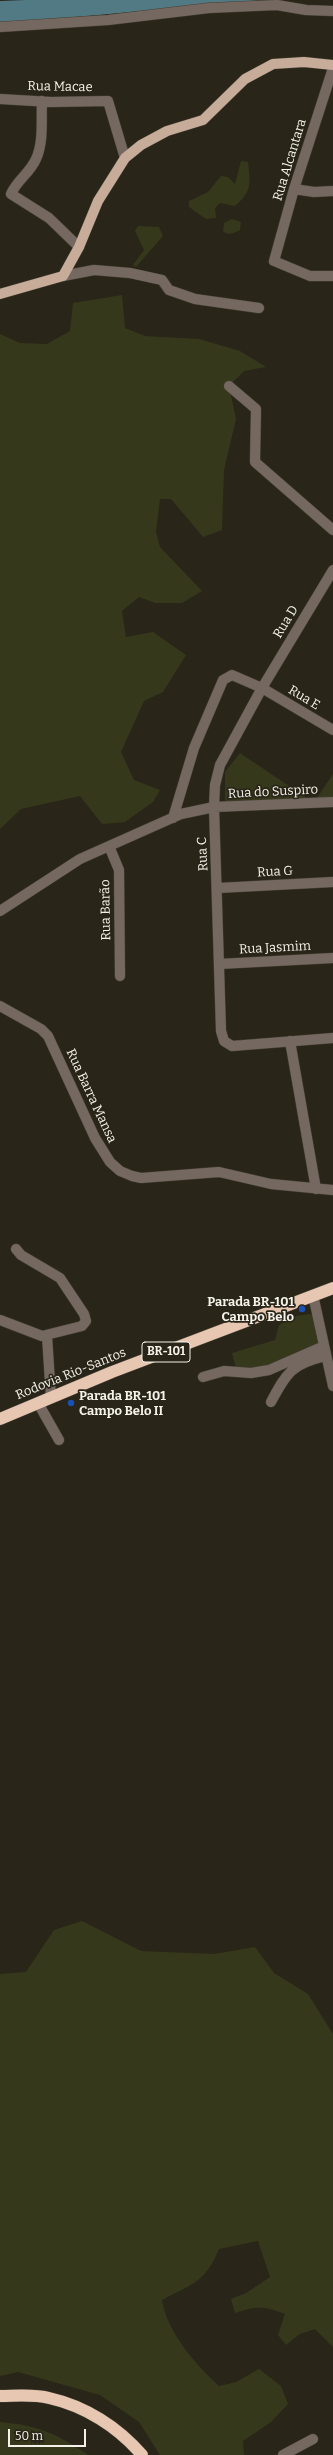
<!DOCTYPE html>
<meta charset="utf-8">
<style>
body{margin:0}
#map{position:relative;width:333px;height:2455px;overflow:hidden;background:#292518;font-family:Bitter,serif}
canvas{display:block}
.scale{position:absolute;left:8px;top:2429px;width:78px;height:18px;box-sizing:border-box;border:2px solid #f5f2ea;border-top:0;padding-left:5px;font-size:12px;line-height:14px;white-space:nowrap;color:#f5f2ea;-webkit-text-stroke:3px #292518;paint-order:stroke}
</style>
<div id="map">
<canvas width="333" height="2455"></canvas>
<div class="scale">50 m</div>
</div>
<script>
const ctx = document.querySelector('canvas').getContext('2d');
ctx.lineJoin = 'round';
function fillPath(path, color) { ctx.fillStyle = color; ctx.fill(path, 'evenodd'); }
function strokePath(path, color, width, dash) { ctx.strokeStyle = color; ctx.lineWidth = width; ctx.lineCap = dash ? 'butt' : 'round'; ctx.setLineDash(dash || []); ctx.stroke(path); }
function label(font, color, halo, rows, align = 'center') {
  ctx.font = font + ' Bitter,serif'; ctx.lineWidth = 3.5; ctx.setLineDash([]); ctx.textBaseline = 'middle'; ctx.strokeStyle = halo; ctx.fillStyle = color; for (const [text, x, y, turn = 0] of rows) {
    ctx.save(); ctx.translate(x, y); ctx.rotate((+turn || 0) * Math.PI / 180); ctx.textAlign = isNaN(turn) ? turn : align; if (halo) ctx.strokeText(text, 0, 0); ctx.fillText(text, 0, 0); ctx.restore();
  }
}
const green = new Path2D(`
 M 241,161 L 248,162 C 250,182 253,191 235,206 L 220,203 L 215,208 L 216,218 L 206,219 L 189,207 L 189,201 L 208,192 L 221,176 L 228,177 L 235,184 Z
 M 232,219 L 241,222 L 240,230 C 235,233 228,236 223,231 L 224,223 Z
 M 138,226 L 159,227 L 163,236 L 136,267 L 133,265 L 144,250 L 135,231 Z
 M 122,295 L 125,328 L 145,336 L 199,339 L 240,351 L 266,367 L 244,371 L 229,386 L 236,419 L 224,470 L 222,530 L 203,537 L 171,499 L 160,499 L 156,532 L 160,547 L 202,591 L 182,603 L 155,603 L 139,597 L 122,611 L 126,637 L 153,632 L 186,655 L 163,692 L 144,701 L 121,752 L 134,780 L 160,790 L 153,802 L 125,822 L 102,824 L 80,796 L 21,809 L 0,829 L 0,334 L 20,343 L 47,344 L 70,331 L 73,303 Z
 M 240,753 L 307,798 L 225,802 L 225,772 Z
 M 333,774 L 333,798 L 317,798 Z
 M 310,1314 L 315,1317 L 321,1345 L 267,1368 L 236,1368 L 232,1353 L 275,1340 L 279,1325 L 295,1316 Z
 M 82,1921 L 141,1951 L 214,1954 L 255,1947 L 274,1973 L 308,1994 L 333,2034 L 333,2347 L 315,2329 L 300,2334 L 286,2345 L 278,2335 L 285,2314 C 263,2306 257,2306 235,2313 L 231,2299 L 246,2293 L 270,2277 L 258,2241 L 219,2249 C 205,2283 192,2284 162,2300 C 167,2332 196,2365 219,2386 L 236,2382 L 259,2369 L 281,2386 L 288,2404 L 271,2422 L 243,2441 L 244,2455 L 160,2455 L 139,2422 L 100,2395 L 18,2372 L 0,2376 L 0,1974 L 26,1972 L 54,1930 Z
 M 0,2422 C 37,2425 58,2434 88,2455 L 0,2455 Z`);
const water = new Path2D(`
 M 25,0 L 262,0 L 0,24 L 0,1 Z`);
const minor = new Path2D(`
 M 0,27 L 108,20 L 209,8 L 277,5 L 306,10 L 333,11
 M 333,68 L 294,189 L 274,261 L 310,276 L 333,276
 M 0,99 L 51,102 L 108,101 L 125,158
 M 42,101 C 41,119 44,142 36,159 C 30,173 17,180 11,194 L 49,218 L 79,247
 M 294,189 L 314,192 L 333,191
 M 63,276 L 94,270 L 130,273 L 162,280 L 169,290 L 195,299 L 259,308
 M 229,386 L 256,409 L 255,462 L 333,530
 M 333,570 L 262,688 L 220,765 L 215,785 L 214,807 L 221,1031 L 224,1041 L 232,1046 L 333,1038
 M 173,818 L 194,748 L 223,680 L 232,675 L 262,688 L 333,730
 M 109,846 L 119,870 L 120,976
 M 218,888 L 333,882
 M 0,911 L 80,859 L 181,814 L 214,807 L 333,802
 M 219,964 L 333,958
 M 0,1006 L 41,1029 L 48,1036 L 95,1138 L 110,1162 L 120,1171 L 132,1176 L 141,1178 L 219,1172 L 271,1184 L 333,1190
 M 290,1041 L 316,1189
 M 313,1295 L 333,1386
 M 0,1320 L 42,1336 L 82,1326 L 86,1321 L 84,1314 L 60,1278 L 21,1255 L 16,1249
 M 47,1336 L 51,1398
 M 203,1377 L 224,1371 L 251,1373 L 269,1370 L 324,1346
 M 271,1402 C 287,1372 292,1364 326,1356
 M 38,1403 L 59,1440
 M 283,2455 L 313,2439`);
const major = new Path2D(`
 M 0,294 L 63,276 L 79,247 L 98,201 L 125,158 L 141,145 L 167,131 L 203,120 L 245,79 L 273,64 L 304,62 L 333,65`);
const highway = new Path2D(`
 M 0,1419 L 112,1372 L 333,1288
 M 0,2396 C 15,2396 34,2394 49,2398 C 85,2406 118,2427 142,2455`);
const markers = [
 [302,1309,4,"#1a4fb4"],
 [71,1403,4,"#1a4fb4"]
];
const shields = [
 [166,1352,48]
];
const shieldNames = [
 ["BR-101",166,1352]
];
const streetNames = [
 ["Rua Macae",60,87,1],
 ["Rua Alcantara",290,160,-73],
 ["Rua D",286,622,-59],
 ["Rua E",304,698,31],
 ["Rua do Suspiro",273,792,-3],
 ["Rua C",203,854,-93],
 ["Rua G",275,872,-3],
 ["Rua Barão",106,910,-91],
 ["Rua Jasmim",275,948,-3],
 ["Rua Barra Mansa",91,1096,65],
 ["Rodovia Rio-Santos",71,1374,-22]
];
const poiNames = [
 ["Parada BR-101",294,1302],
 ["Campo Belo",294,1317],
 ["Parada BR-101",79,1396,"left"],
 ["Campo Belo II",79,1411,"left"]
];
fillPath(green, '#36381b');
fillPath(water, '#527a84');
strokePath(minor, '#464235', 11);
strokePath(major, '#464235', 11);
strokePath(highway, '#464235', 13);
strokePath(minor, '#756860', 10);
strokePath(major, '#c7ac9a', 10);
strokePath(highway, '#e7c7b1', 12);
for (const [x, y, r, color] of markers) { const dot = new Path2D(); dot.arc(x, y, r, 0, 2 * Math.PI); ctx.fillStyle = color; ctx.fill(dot); strokePath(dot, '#292518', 1.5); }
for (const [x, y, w] of shields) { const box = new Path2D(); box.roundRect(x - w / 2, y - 10, w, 20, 3); ctx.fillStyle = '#292518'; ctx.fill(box); strokePath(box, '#f5f2ea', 1); }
label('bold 12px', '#f5f2ea', null, shieldNames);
label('13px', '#f5f2ea', '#292518', streetNames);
label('bold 13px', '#f5f2ea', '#292518', poiNames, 'right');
</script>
